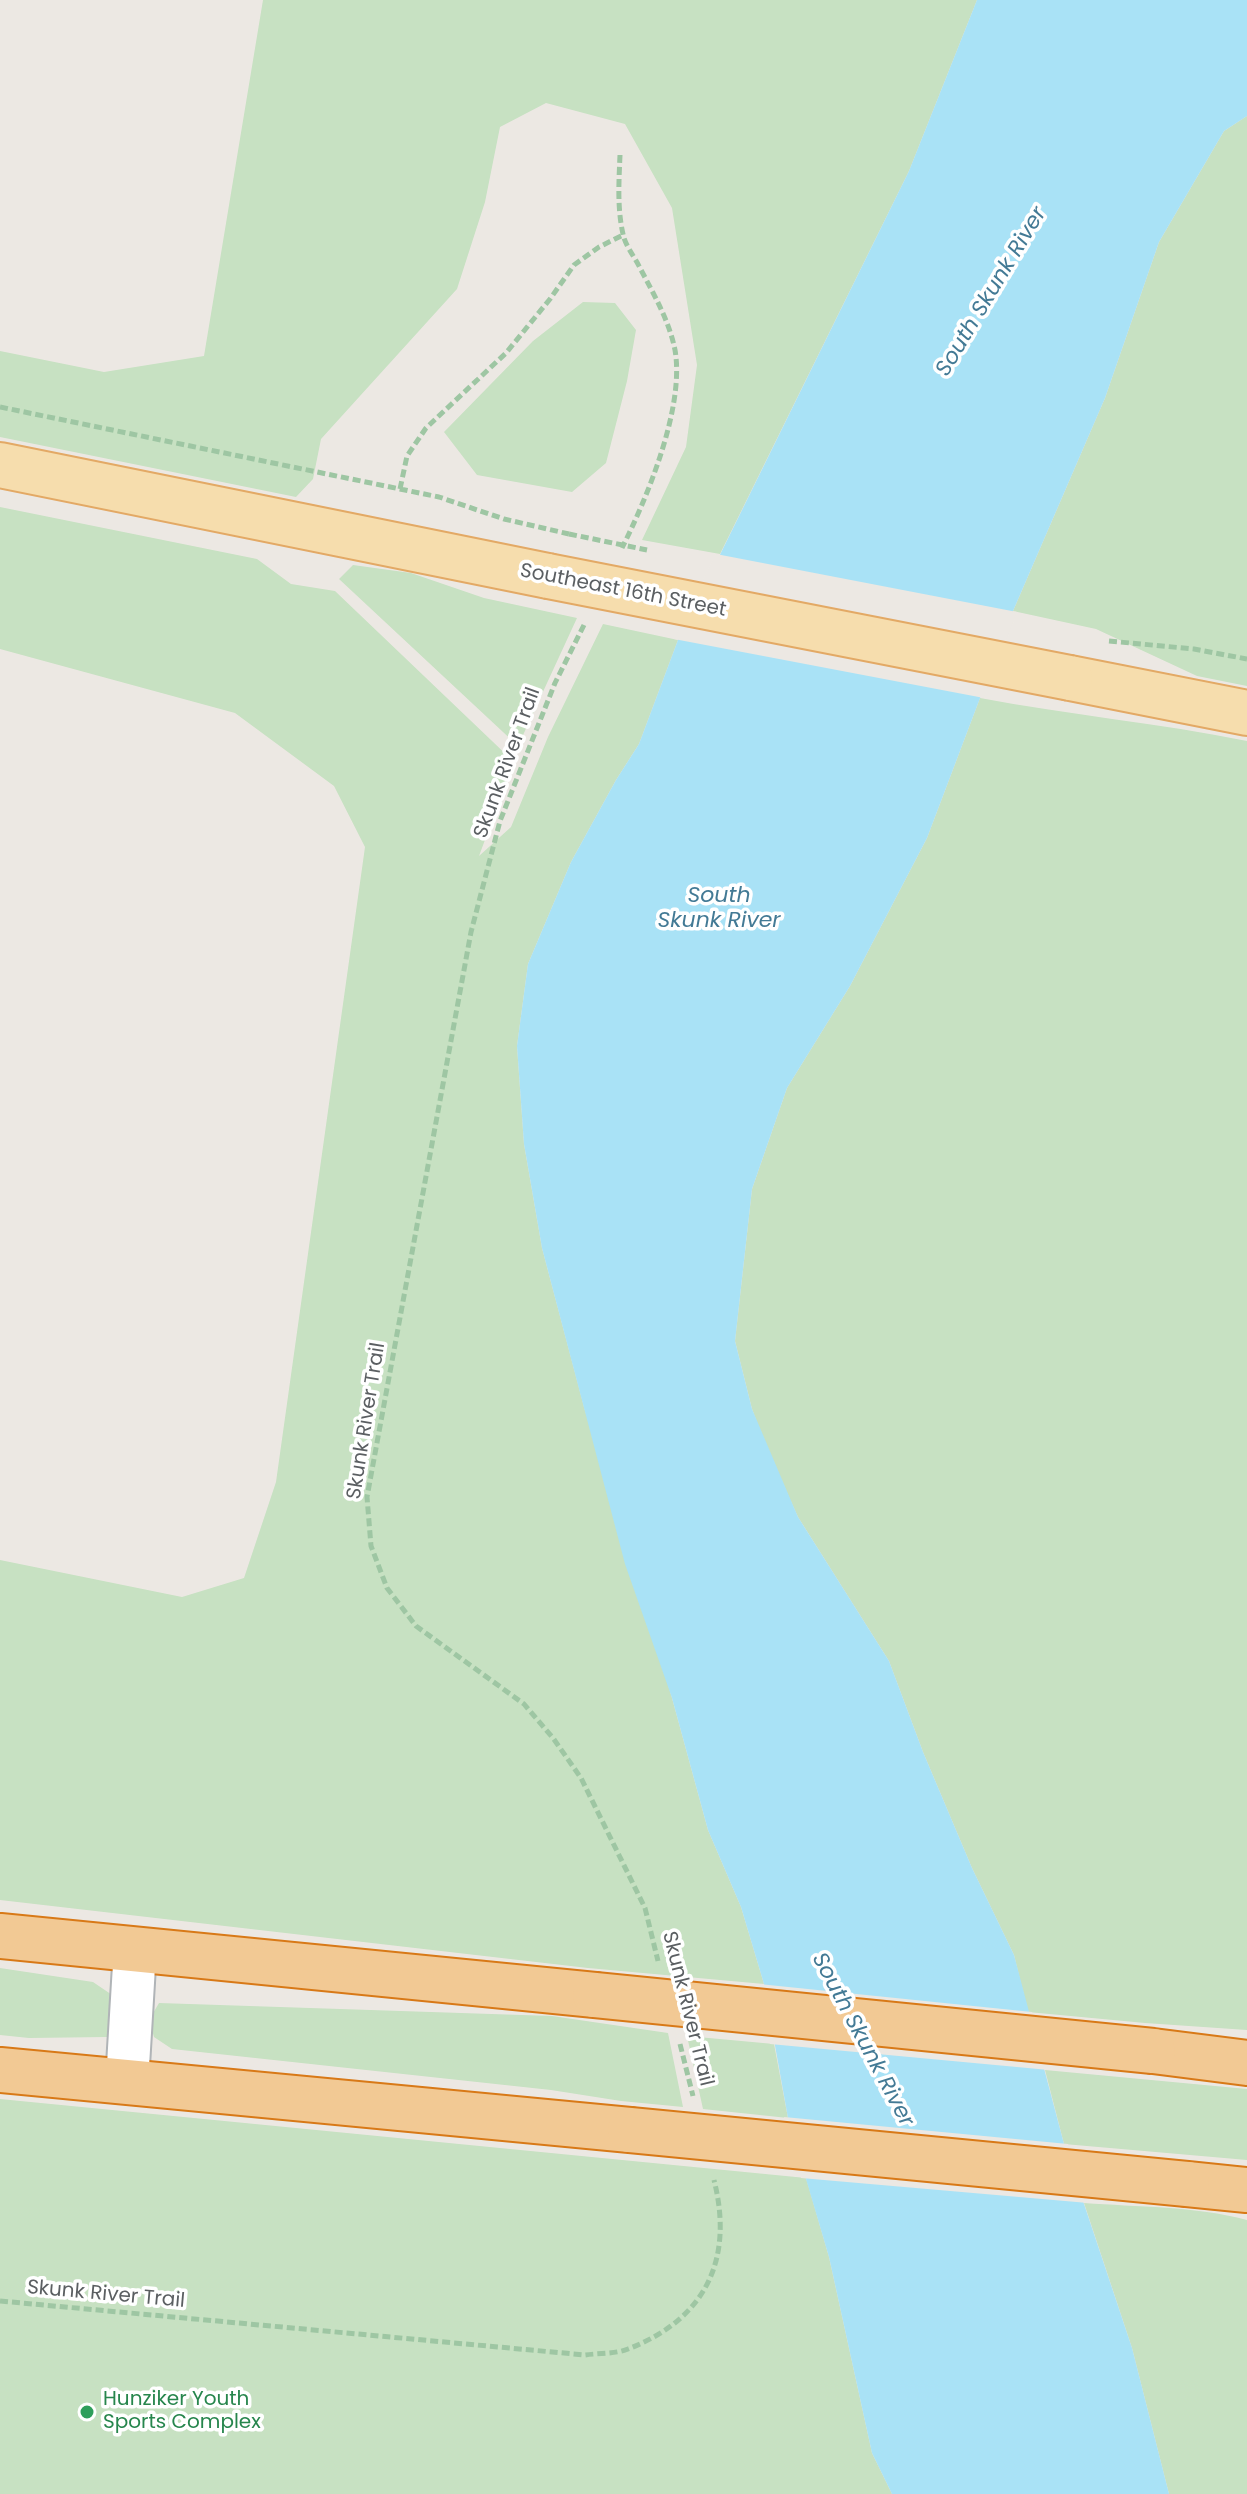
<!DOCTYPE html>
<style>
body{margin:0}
canvas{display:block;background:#ece8e3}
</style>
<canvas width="1247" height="2494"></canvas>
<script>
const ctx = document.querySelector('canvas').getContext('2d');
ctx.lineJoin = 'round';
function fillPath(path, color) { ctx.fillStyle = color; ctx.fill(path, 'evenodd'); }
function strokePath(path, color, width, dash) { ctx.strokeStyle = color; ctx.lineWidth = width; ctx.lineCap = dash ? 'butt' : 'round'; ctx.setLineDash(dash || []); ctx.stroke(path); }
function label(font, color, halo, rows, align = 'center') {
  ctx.font = font + ' Poppins,sans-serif'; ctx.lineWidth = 7; ctx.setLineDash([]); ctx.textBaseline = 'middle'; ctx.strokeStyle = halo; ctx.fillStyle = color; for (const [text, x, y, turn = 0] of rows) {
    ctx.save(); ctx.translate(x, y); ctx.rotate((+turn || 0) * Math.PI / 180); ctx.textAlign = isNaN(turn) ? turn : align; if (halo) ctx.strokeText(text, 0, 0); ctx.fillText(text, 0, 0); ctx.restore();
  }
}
const green = new Path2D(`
 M 263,0 L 977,0 L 909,171 L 720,554 L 642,540 L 686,447 L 697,365 L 672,208 L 625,124 L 546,103 L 500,127 L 485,202 L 457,289 L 321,439 L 313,479 L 296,497 L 0,437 L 0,351 L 104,372 L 204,356 Z
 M 1247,116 L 1247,686 L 1197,676 L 1096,629 L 1013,611 L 1105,398 L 1159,242 L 1224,131 Z
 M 583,302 L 615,303 L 636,330 L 627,381 L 606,463 L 572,492 L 477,475 L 444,432 L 533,341 Z
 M 0,507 L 257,559 L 291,584 L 335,591 L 514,762 L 479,856 L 511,827 L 548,737 L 603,624 L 678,640 L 639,744 L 616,780 L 571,862 L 528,964 L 517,1046 L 524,1144 L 542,1248 L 584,1407 L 672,1698 L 708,1830 L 741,1907 L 764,1984 L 588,1968 L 0,1900 L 0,1560 L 182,1597 L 244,1578 L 276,1482 L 365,847 L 334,786 L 235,713 L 0,649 Z
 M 353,565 L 411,573 L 484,598 L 577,618 L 518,746 L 339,579 Z
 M 980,698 C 1069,715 1159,723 1247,741 L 1247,2030 L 1145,2023 L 1028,2012 L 1014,1955 L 972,1868 L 923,1752 L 889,1661 L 798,1517 L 768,1451 L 752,1409 L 735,1341 L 752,1189 L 787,1088 L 850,986 L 927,838 Z
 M 0,1968 L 93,1982 L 121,2001 L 120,2022 L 107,2037 L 29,2038 L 0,2035 Z
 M 159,2003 L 552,2016 L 668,2033 L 683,2107 L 621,2101 L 551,2090 L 172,2049 L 154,2037 L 149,2020 Z
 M 687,2036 L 774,2044 L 788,2118 L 703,2109 Z
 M 1045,2070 L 1247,2089 L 1247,2160 L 1064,2144 Z
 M 0,2099 L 806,2178 L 829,2257 L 872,2453 L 892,2494 L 0,2494 Z
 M 1084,2203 C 1137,2207 1195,2206 1247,2220 L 1247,2494 L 1169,2494 L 1132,2348 Z`);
const water = new Path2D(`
 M 977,0 L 1247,0 L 1247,116 L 1224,131 L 1159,242 L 1105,398 L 1013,611 L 927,838 L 850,986 L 787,1088 L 752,1189 L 735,1341 L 752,1409 L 798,1517 L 889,1661 L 923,1752 L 972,1868 L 1014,1955 L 1064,2144 L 1132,2348 L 1169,2494 L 892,2494 L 872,2453 L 829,2257 L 788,2118 L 764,1984 L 741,1907 L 708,1830 L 672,1698 L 625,1564 L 542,1248 L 524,1144 L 517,1046 L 528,964 L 571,862 L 616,780 L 639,744 L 678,640 L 909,171 Z`);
const pier = new Path2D(`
 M 716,554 L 1017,612 L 984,698 L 674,639 Z
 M 759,1984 L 1032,2012 L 1049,2070 L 770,2044 Z
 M 784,2117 L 1068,2144 L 1088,2203 L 801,2178 Z`);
const path = new Path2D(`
 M 620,155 C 619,180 617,208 623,234 C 625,245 634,256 639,266 C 653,293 669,320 675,350 C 685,407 647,498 622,548
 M 0,407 L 439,497 L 504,519 L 569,534
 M 400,489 L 407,456 L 426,428 L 506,353 L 550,299 L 574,265 L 599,247 L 623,235
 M 584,625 L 555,683 L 500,821 L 471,932 L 367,1497 L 371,1546 L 387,1588 L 416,1626 L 524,1704 L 553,1738 L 581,1778 L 645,1908 L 658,1961
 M 1109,641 L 1194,649 L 1247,659
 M 680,2044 L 693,2096
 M 0,2301 L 585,2355 C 599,2353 616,2354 628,2349 C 706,2319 734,2259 714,2180`);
const minor = new Path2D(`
 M 127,2082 L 135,1949`);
const major = new Path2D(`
 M 0,465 L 548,576
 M 1070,678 L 1247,713`);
const highway = new Path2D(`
 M 0,1936 L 595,1995
 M 1153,2051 L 1247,2063
 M 0,2070 L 630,2130
 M 1187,2184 L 1247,2190`);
const pathBridge = new Path2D(`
 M 569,534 L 647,550`);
const majorBridge = new Path2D(`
 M 548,576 L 1070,678`);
const highwayBridge = new Path2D(`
 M 595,1995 L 1153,2051
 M 630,2130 L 1187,2184`);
const markers = [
 [87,2412,8,"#2e9e5b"]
];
const streetNames = [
 ["Southeast 16th Street",623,591,11],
 ["Skunk River Trail",508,763,-70],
 ["Skunk River Trail",367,1421,-81],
 ["Skunk River Trail",687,2009,76],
 ["Skunk River Trail",106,2295,5]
];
const leisureNames = [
 ["Hunziker Youth",103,2400],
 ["Sports Complex",103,2423]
];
const waterNames = [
 ["South Skunk River",992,292,-59],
 ["South",719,896],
 ["Skunk River",719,921],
 ["South Skunk River",862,2040,62]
];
fillPath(green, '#c7e1c2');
fillPath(water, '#a9e2f6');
fillPath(pier, '#ece8e3');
strokePath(minor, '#b0b4b7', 46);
strokePath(major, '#e3a965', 48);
strokePath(highway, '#d87917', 48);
strokePath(path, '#9ec6a3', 5, [8, 4]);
strokePath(minor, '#fff', 42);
strokePath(major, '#f6ddad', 44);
strokePath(highway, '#f2c994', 44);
strokePath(majorBridge, '#e3a965', 48, []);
strokePath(highwayBridge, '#d87917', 48, []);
strokePath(pathBridge, '#9ec6a3', 5, [8, 4]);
strokePath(majorBridge, '#f6ddad', 44);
strokePath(highwayBridge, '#f2c994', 44);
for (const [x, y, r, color] of markers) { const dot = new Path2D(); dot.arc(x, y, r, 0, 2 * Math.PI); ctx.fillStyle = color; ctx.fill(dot); strokePath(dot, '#fff', 3); }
label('20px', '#5b5f62', '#fff', streetNames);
label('20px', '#27864d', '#fff', leisureNames, 'left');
label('italic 22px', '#437a95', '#fff', waterNames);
</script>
